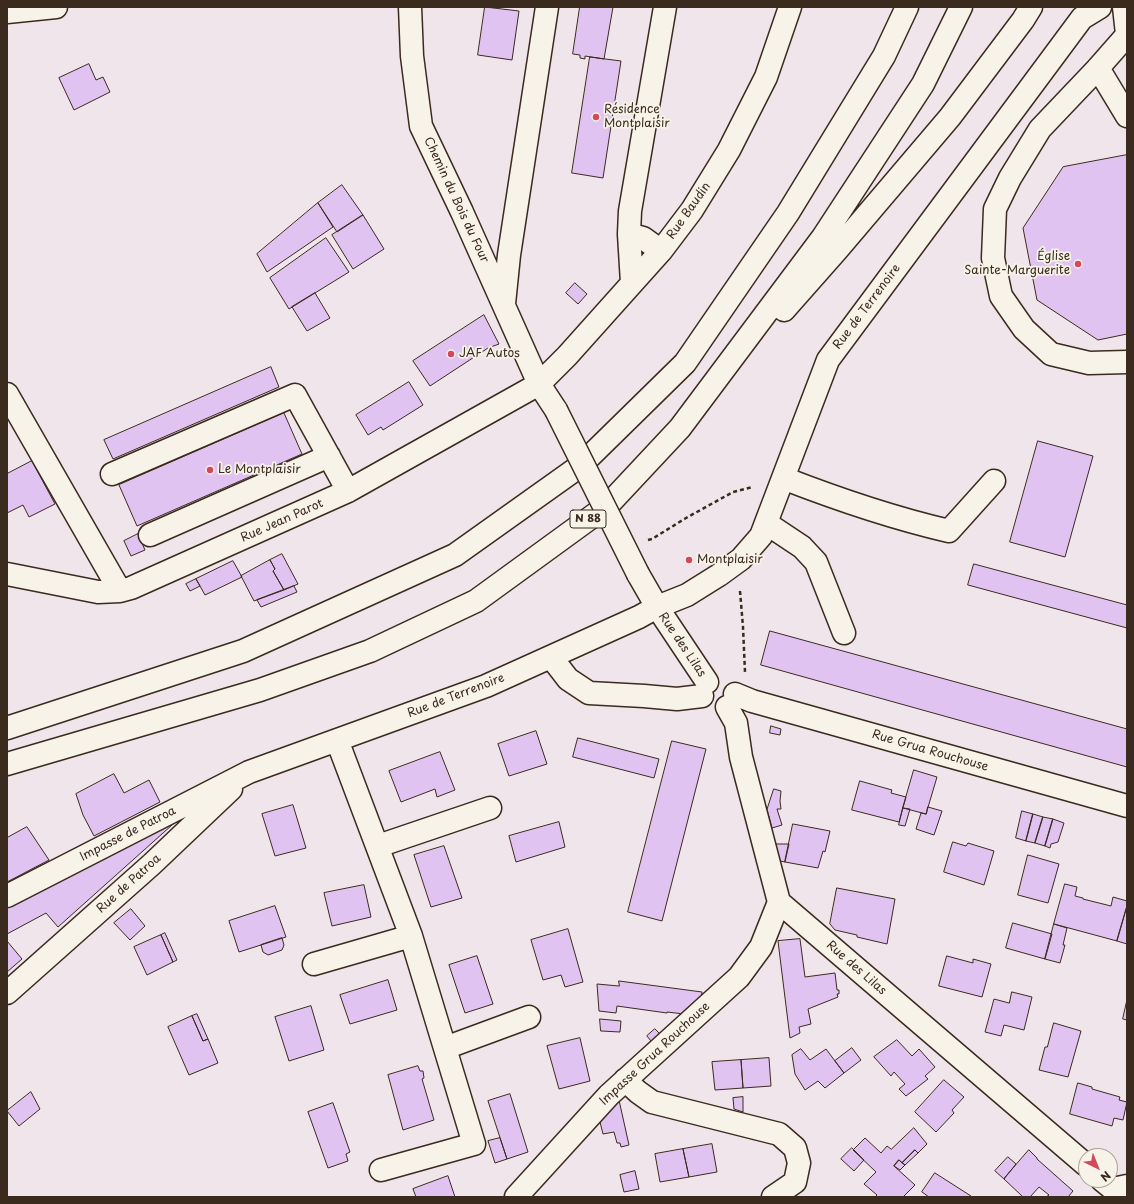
<!DOCTYPE html>
<meta charset="utf-8">
<style>
body{margin:0}
#map{position:relative;width:1134px;height:1204px;overflow:hidden;background:#f0e5eb;font-family:"Playpen Sans",sans-serif}
canvas{display:block}
.frame{position:absolute;inset:0;border:8px solid #3b2a1e;pointer-events:none}
.north{position:absolute;left:1078px;top:1148px;width:40px;height:40px;box-sizing:border-box;background:#f7f3e8;border:1px solid #aca397;border-radius:50%;rotate:137deg;font-size:11px;font-weight:700;line-height:16px;text-align:center;color:#3b2a1e}
.north::after{content:'';display:block;margin:auto;width:14px;height:18px;background:#d1495b;clip-path:polygon(50% 0,100% 100%,50% 72%,0 100%)}
</style>
<div id="map">
<canvas width="1134" height="1204"></canvas>
<div class="frame"></div>
<div class="north">N</div>
</div>
<script>
const ctx = document.querySelector('canvas').getContext('2d');
ctx.lineJoin = 'round';
function fillPath(path, color) { ctx.fillStyle = color; ctx.fill(path, 'evenodd'); }
function strokePath(path, color, width, dash) { ctx.strokeStyle = color; ctx.lineWidth = width; ctx.lineCap = dash ? 'butt' : 'round'; ctx.setLineDash(dash || []); ctx.stroke(path); }
function label(font, color, halo, rows, align = 'center') {
  ctx.font = font + ' "Playpen Sans",sans-serif'; ctx.lineWidth = 3.5; ctx.setLineDash([]); ctx.textBaseline = 'middle'; ctx.strokeStyle = halo; ctx.fillStyle = color; for (const [text, x, y, turn = 0] of rows) {
    ctx.save(); ctx.translate(x, y); ctx.rotate((+turn || 0) * Math.PI / 180); ctx.textAlign = isNaN(turn) ? turn : align; if (halo) ctx.strokeText(text, 0, 0); ctx.fillText(text, 0, 0); ctx.restore();
  }
}
const building = new Path2D(`
 M 485,7 L 519,11 L 512,60 L 478,55 Z
 M 580,7 L 613,7 L 604,59 L 585,56 L 585,59 L 580,58 L 580,55 L 573,54 Z
 M 590,57 L 621,61 L 603,178 L 572,173 Z
 M 89,64 L 96,80 L 103,77 L 110,92 L 74,110 L 59,78 Z
 M 1127,155 L 1127,334 L 1098,340 L 1037,300 L 1023,228 L 1063,167 Z
 M 342,185 L 363,215 L 337,232 L 318,203 Z
 M 318,203 L 333,227 L 267,272 L 257,254 Z
 M 363,215 L 384,249 L 353,269 L 332,235 Z
 M 326,238 L 349,272 L 289,309 L 270,278 Z
 M 575,283 L 587,294 L 578,304 L 566,293 Z
 M 315,293 L 330,318 L 307,331 L 292,307 Z
 M 484,315 L 499,344 L 488,348 L 430,386 L 413,361 Z
 M 271,367 L 279,387 L 113,459 L 104,440 Z
 M 409,382 L 423,405 L 383,430 L 381,427 L 368,435 L 356,415 Z
 M 284,413 L 302,454 L 137,526 L 119,485 Z
 M 1038,441 L 1093,456 L 1065,557 L 1010,542 Z
 M 32,461 L 55,504 L 29,517 L 23,505 L 7,513 L 7,474 Z
 M 138,534 L 145,550 L 131,556 L 124,541 Z
 M 282,554 L 298,584 L 284,590 L 273,571 L 275,569 L 270,560 Z
 M 270,560 L 275,569 L 273,571 L 284,590 L 254,601 L 241,576 Z
 M 233,561 L 242,577 L 205,595 L 196,579 Z
 M 974,564 L 1127,605 L 1127,628 L 968,585 Z
 M 196,579 L 200,586 L 190,591 L 186,584 Z
 M 294,586 L 297,592 L 261,607 L 257,600 Z
 M 770,631 L 1127,729 L 1127,767 L 761,665 Z
 M 771,726 L 781,729 L 780,735 L 770,733 Z
 M 536,731 L 547,764 L 509,776 L 498,744 Z
 M 578,738 L 659,759 L 654,778 L 573,757 Z
 M 672,741 L 706,749 L 662,921 L 628,912 Z
 M 440,752 L 455,790 L 437,797 L 435,789 L 401,802 L 389,771 Z
 M 914,770 L 937,777 L 926,814 L 903,808 Z
 M 114,774 L 124,793 L 149,780 L 160,802 L 94,836 L 83,815 L 76,794 Z
 M 860,781 L 892,790 L 891,793 L 906,797 L 899,822 L 852,810 Z
 M 774,789 L 781,791 L 780,801 L 781,809 L 777,809 L 782,825 L 772,828 L 767,810 Z
 M 293,805 L 306,848 L 275,856 L 262,814 Z
 M 928,807 L 942,811 L 934,835 L 916,829 L 921,813 L 926,814 Z
 M 903,808 L 910,809 L 905,826 L 899,825 Z
 M 1022,811 L 1033,814 L 1026,841 L 1016,838 Z
 M 1033,814 L 1043,817 L 1035,843 L 1026,841 Z
 M 1043,817 L 1053,819 L 1045,846 L 1035,843 Z
 M 1053,819 L 1064,823 L 1058,842 L 1051,844 L 1050,848 L 1045,846 Z
 M 170,822 L 172,825 L 58,927 L 46,913 L 7,934 L 7,907 Z
 M 559,822 L 565,847 L 516,862 L 509,836 Z
 M 793,824 L 830,831 L 825,852 L 823,851 L 818,868 L 785,862 Z
 M 27,827 L 49,860 L 7,882 L 7,838 Z
 M 953,842 L 966,846 L 968,843 L 994,851 L 984,885 L 944,872 Z
 M 776,844 L 789,844 L 785,862 L 780,861 Z
 M 444,846 L 462,898 L 431,907 L 414,855 Z
 M 1028,855 L 1059,864 L 1048,903 L 1018,895 Z
 M 1065,884 L 1077,887 L 1075,896 L 1083,898 L 1083,899 L 1111,906 L 1113,897 L 1127,901 L 1127,906 L 1117,941 L 1054,924 Z
 M 364,885 L 371,917 L 332,926 L 324,893 Z
 M 837,888 L 895,899 L 887,944 L 857,937 L 857,935 L 835,930 L 830,924 Z
 M 275,906 L 286,937 L 239,952 L 229,921 Z
 M 1127,906 L 1127,944 L 1117,941 Z
 M 131,909 L 145,926 L 130,940 L 114,923 Z
 M 1013,923 L 1052,934 L 1045,959 L 1006,948 Z
 M 1054,924 L 1067,928 L 1063,945 L 1065,945 L 1060,963 L 1045,959 Z
 M 568,929 L 583,982 L 565,987 L 561,975 L 543,980 L 531,940 Z
 M 165,933 L 177,960 L 173,962 L 161,935 Z
 M 161,935 L 173,962 L 147,975 L 134,947 Z
 M 282,938 L 284,945 L 282,950 L 268,955 L 263,952 L 261,945 Z
 M 800,939 L 805,977 L 835,973 L 837,990 L 839,990 L 839,994 L 837,994 L 838,997 L 808,1009 L 811,1024 L 799,1027 L 800,1033 L 790,1038 L 778,941 Z
 M 7,941 L 22,959 L 7,972 Z
 M 477,956 L 493,1004 L 465,1013 L 449,965 Z
 M 947,956 L 973,963 L 973,959 L 991,964 L 982,997 L 939,986 Z
 M 388,980 L 397,1010 L 350,1024 L 340,995 Z
 M 619,981 L 702,992 L 701,999 L 684,1014 L 667,1012 L 667,1013 L 617,1006 L 616,1013 L 599,1011 L 597,984 L 619,986 Z
 M 1012,992 L 1032,997 L 1024,1030 L 1004,1025 L 1001,1036 L 985,1032 L 994,999 L 1009,1003 Z
 M 1127,1000 L 1127,1020 L 1123,1019 Z
 M 311,1006 L 324,1050 L 289,1061 L 275,1017 Z
 M 197,1014 L 208,1039 L 203,1041 L 192,1016 Z
 M 192,1016 L 203,1041 L 208,1039 L 218,1063 L 189,1075 L 168,1027 Z
 M 600,1019 L 621,1021 L 620,1032 L 601,1031 Z
 M 1054,1023 L 1081,1031 L 1068,1077 L 1039,1070 L 1045,1047 L 1047,1047 Z
 M 655,1029 L 661,1035 L 649,1045 L 648,1044 L 651,1041 L 647,1036 Z
 M 580,1038 L 590,1081 L 559,1089 L 547,1046 Z
 M 897,1040 L 912,1056 L 919,1049 L 935,1067 L 925,1076 L 928,1079 L 906,1096 L 899,1089 L 905,1084 L 894,1072 L 891,1076 L 874,1057 Z
 M 852,1048 L 861,1060 L 844,1073 L 835,1061 Z
 M 801,1049 L 810,1060 L 826,1049 L 844,1073 L 825,1088 L 818,1081 L 805,1090 L 795,1074 L 792,1055 Z
 M 769,1058 L 771,1086 L 743,1088 L 741,1060 Z
 M 741,1060 L 743,1088 L 715,1090 L 712,1062 Z
 M 418,1066 L 420,1071 L 423,1071 L 424,1078 L 422,1079 L 434,1120 L 403,1130 L 388,1075 Z
 M 944,1080 L 964,1097 L 952,1110 L 954,1113 L 936,1132 L 915,1112 Z
 M 1078,1083 L 1092,1087 L 1092,1089 L 1120,1097 L 1119,1100 L 1127,1102 L 1123,1120 L 1114,1118 L 1112,1126 L 1070,1114 Z
 M 31,1092 L 40,1109 L 19,1126 L 7,1111 Z
 M 510,1094 L 528,1152 L 507,1159 L 488,1101 Z
 M 743,1097 L 743,1112 L 734,1109 L 733,1098 Z
 M 619,1100 L 629,1145 L 621,1147 L 620,1143 L 617,1143 L 614,1132 L 603,1134 L 599,1118 Z
 M 333,1103 L 350,1152 L 346,1154 L 348,1161 L 328,1168 L 308,1112 Z
 M 914,1128 L 927,1144 L 918,1153 L 915,1150 L 902,1163 L 899,1160 L 894,1166 L 915,1185 L 903,1197 L 875,1197 L 877,1195 L 864,1184 L 876,1172 L 853,1150 L 865,1138 L 881,1153 L 887,1146 L 891,1149 Z
 M 500,1138 L 507,1159 L 495,1163 L 488,1141 Z
 M 712,1144 L 717,1172 L 689,1177 L 683,1149 Z
 M 852,1148 L 864,1160 L 854,1171 L 841,1159 Z
 M 683,1149 L 689,1177 L 660,1182 L 655,1154 Z
 M 915,1150 L 918,1153 L 905,1165 L 902,1163 Z
 M 1029,1150 L 1037,1158 L 1037,1159 L 1073,1191 L 1068,1197 L 1046,1197 L 1049,1195 L 1039,1187 L 1030,1197 L 1023,1197 L 1004,1179 Z
 M 1008,1157 L 1016,1164 L 1004,1179 L 995,1171 Z
 M 899,1160 L 905,1165 L 900,1170 L 894,1166 Z
 M 635,1171 L 639,1189 L 624,1192 L 620,1175 Z
 M 935,1173 L 971,1196 L 970,1197 L 929,1197 L 922,1192 Z
 M 448,1176 L 455,1197 L 416,1197 L 413,1189 Z`);
const path = new Path2D(`
 M 648,540 L 652,539 L 686,518 L 733,492 L 753,487
 M 740,591 L 743,627 L 745,672`);
const minor = new Path2D(`
 M 410,7 L 412,56 L 421,126 L 462,212 L 539,384 L 556,410
 M 1124,7 L 1127,34
 M 7,12 L 56,7
 M 1127,35 L 1098,68 L 1040,129 L 1010,178 L 995,209 L 993,258 L 1001,296 L 1024,329 L 1051,354 L 1089,363 L 1127,362
 M 1098,68 L 1127,116
 M 629,234 L 643,238 L 661,251
 M 632,283 L 629,234 L 630,211 L 665,7
 M 504,304 L 509,255 L 547,7
 M 7,394 L 120,591
 M 112,474 L 295,395 L 348,491
 M 783,478 C 837,499 893,518 949,531 L 994,481
 M 766,523 L 802,547 L 816,562 L 844,633
 M 150,535 L 329,456
 M 7,574 L 98,592 L 120,591 L 131,588 L 348,491 L 539,384 L 567,356 L 661,251 L 692,210 L 729,150 L 766,77 L 790,7
 M 638,574 L 657,607 L 707,682
 M 551,657 L 568,679 L 589,693 L 644,696 L 677,699 L 702,696
 M 735,694 L 752,701 L 1127,806
 M 727,707 L 736,723 L 741,757 L 779,902 L 1086,1165
 M 337,740 L 411,936 L 474,1144 L 381,1170
 M 378,846 L 490,808
 M 7,896 L 249,772 L 486,686 L 639,617 L 657,607 L 687,595 L 719,575 L 741,559 L 761,536 L 828,360 L 1082,18 L 1100,7
 M 314,964 L 411,936
 M 7,993 L 152,864 L 231,789
 M 445,1048 L 529,1017
 M 625,1080 L 638,1092 L 652,1102 L 779,1134 L 795,1148 L 799,1163 L 795,1182 L 773,1197
 M 1102,1180 L 1113,1189 L 1127,1186
 M 516,1197 L 609,1095 L 739,977 L 761,947 L 779,902`);
const highway = new Path2D(`
 M 784,310 L 837,250 L 950,117 L 1023,20 L 1031,7
 M 7,728 L 243,651 L 455,555 L 580,466 L 685,363 L 788,213 L 884,56 L 907,7
 M 7,764 L 260,690 L 370,651 L 476,601 L 608,505 L 680,428 L 823,237 L 923,84 L 961,7`);
const minorBridge = new Path2D(`
 M 556,410 L 638,574`);
const markers = [
 [596,117,4,"#d1495b"],
 [1078,264,4,"#d1495b"],
 [451,354,4,"#d1495b"],
 [210,470,4,"#d1495b"],
 [689,560,4,"#d1495b"]
];
const shields = [
 [588,519,36]
];
const shieldNames = [
 ["N 88",588,519]
];
const poiNames = [
 ["Résidence",604,110],
 ["Montplaisir",604,124],
 ["Église",1070,257,"right"],
 ["Sainte-Marguerite",1070,271,"right"],
 ["JAF Autos",459,354],
 ["Le Montplaisir",218,470],
 ["Montplaisir",697,560]
];
const streetNames = [
 ["Chemin du Bois du Four",456,200,65],
 ["Rue Baudin",689,211,-55],
 ["Rue de Terrenoire",867,307,-53],
 ["Rue Jean Parot",282,521,-24],
 ["Rue des Lilas",682,645,56],
 ["Rue de Terrenoire",456,696,-21],
 ["Rue Grua Rouchouse",930,751,16],
 ["Impasse de Patroa",128,834,-27],
 ["Rue de Patroa",129,884,-42],
 ["Rue des Lilas",856,968,41],
 ["Impasse Grua Rouchouse",655,1054,-43]
];
fillPath(building, '#e1c3f1');
strokePath(building, '#3b2a1e', 1);
strokePath(minor, '#3b2a1e', 25);
strokePath(highway, '#3b2a1e', 25);
strokePath(path, '#3b2a1e', 2.5, [4, 3]);
strokePath(minor, '#f7f3e8', 22);
strokePath(highway, '#f7f3e8', 22);
strokePath(minorBridge, '#3b2a1e', 25, []);
strokePath(minorBridge, '#f7f3e8', 22);
for (const [x, y, r, color] of markers) { const dot = new Path2D(); dot.arc(x, y, r, 0, 2 * Math.PI); ctx.fillStyle = color; ctx.fill(dot); strokePath(dot, '#f7f3e8', 1.5); }
for (const [x, y, w] of shields) { const box = new Path2D(); box.roundRect(x - w / 2, y - 9, w, 18, 3); ctx.fillStyle = '#f7f3e8'; ctx.fill(box); strokePath(box, '#3b2a1e', 1); }
label('bold 11px', '#3b2a1e', null, shieldNames);
label('12px', '#3b2a1e', '#f7f3e8', poiNames, 'left');
label('12px', '#3b2a1e', '#f7f3e8', streetNames);
</script>
